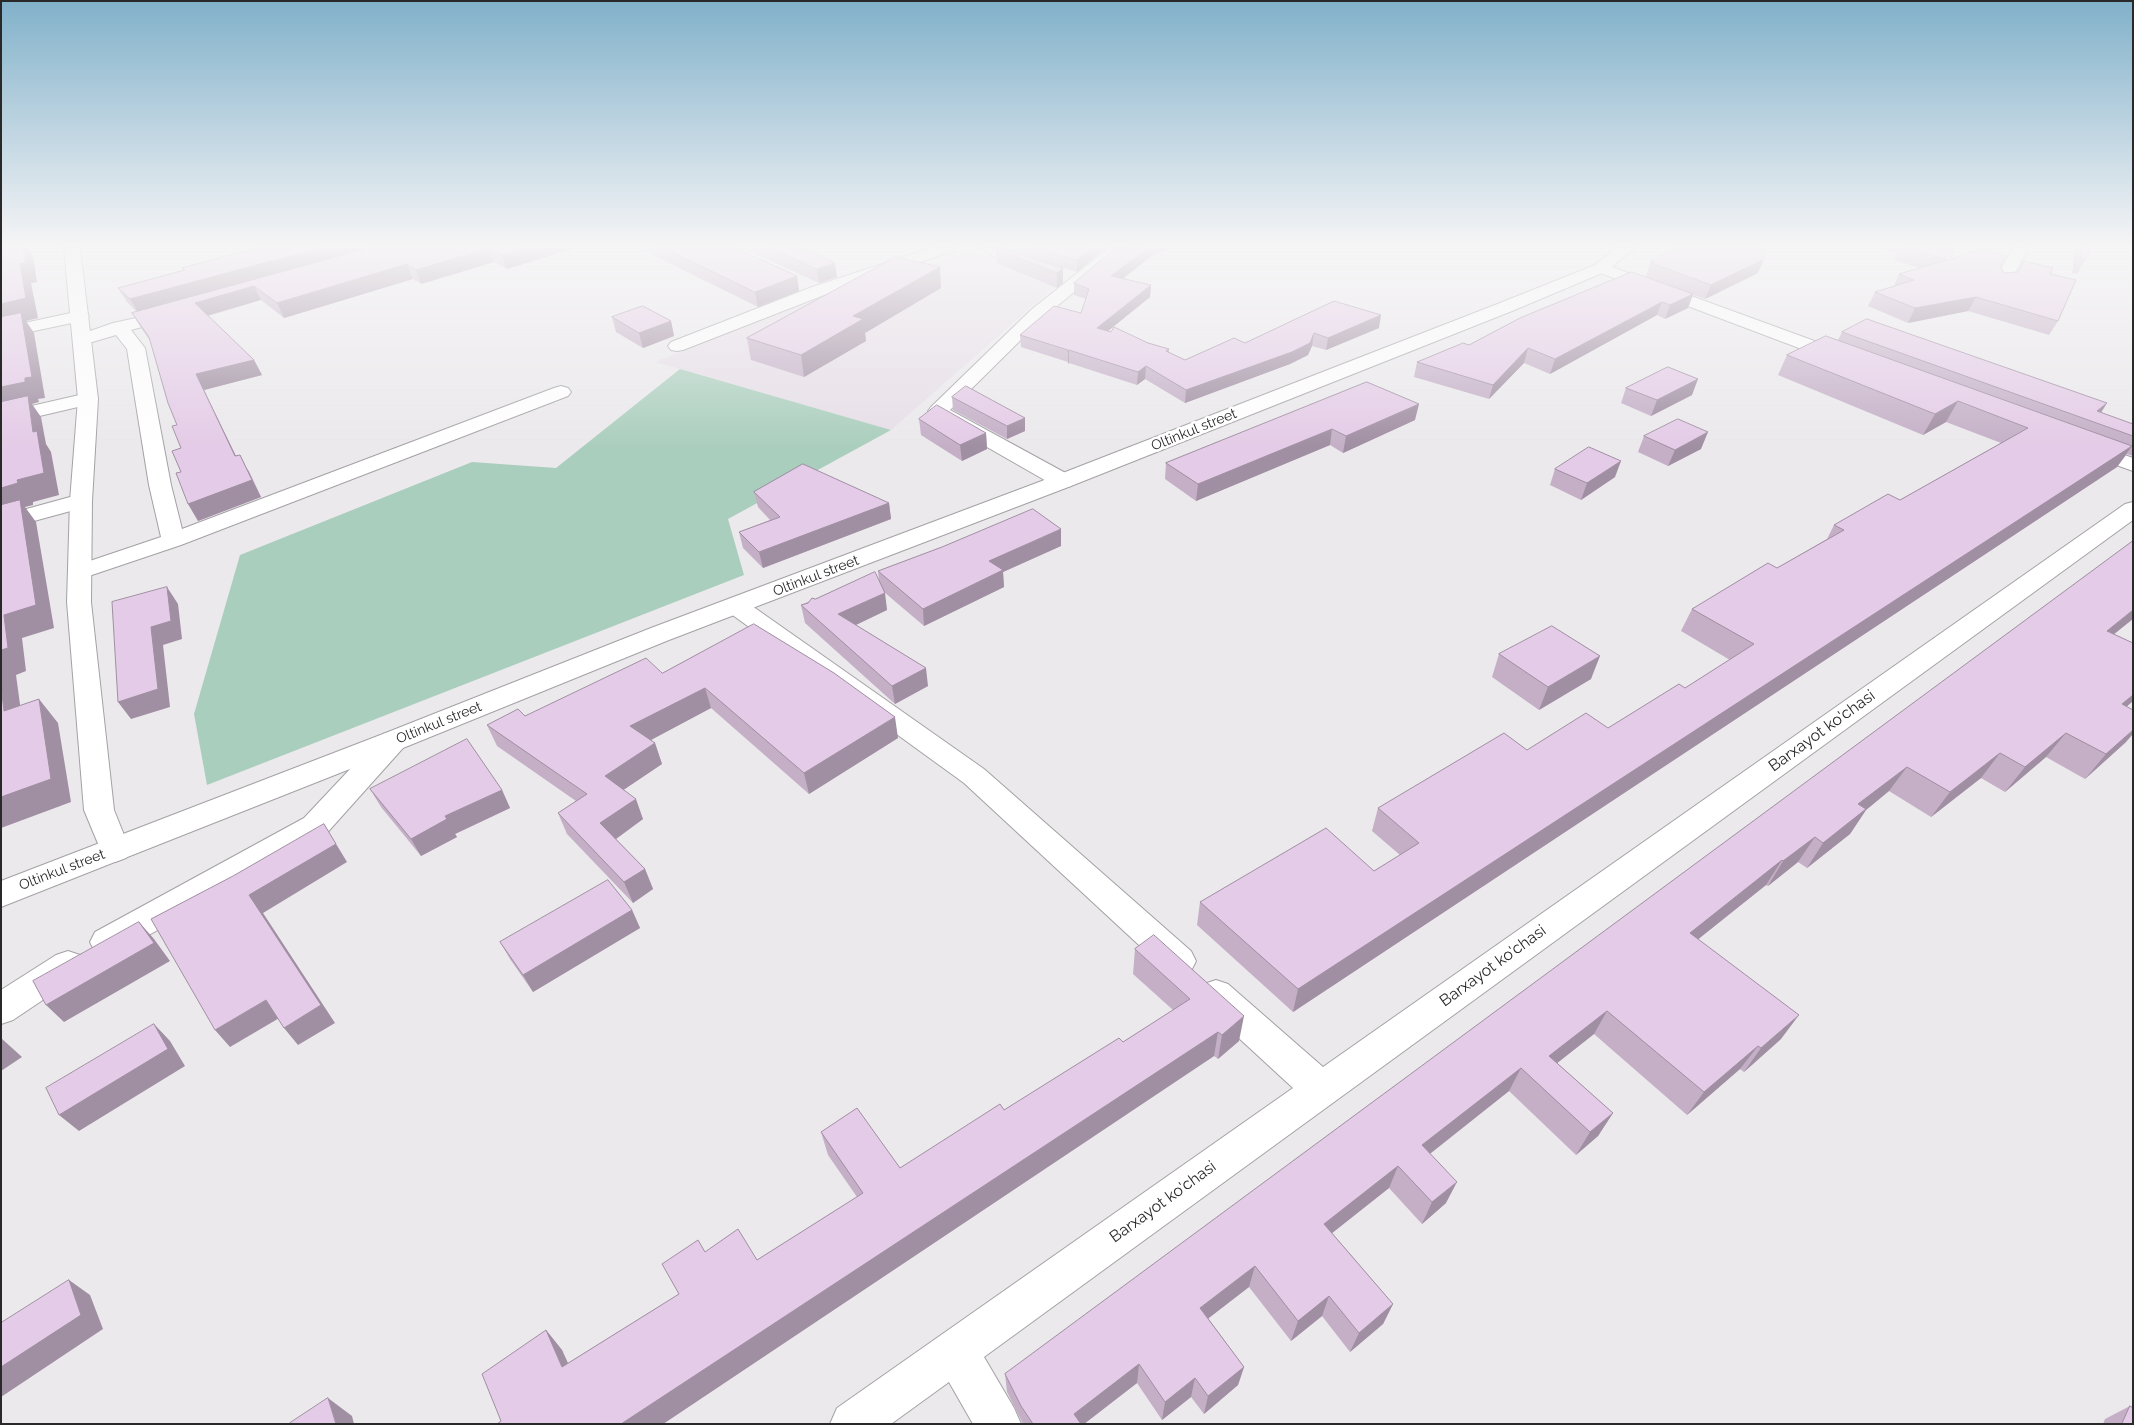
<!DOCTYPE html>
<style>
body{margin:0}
#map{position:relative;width:2134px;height:1425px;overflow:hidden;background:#ebe9ec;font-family:Raleway,sans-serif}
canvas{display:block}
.frame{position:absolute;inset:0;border:2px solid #2a292a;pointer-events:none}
</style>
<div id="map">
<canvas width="2134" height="1425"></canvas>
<div class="frame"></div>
</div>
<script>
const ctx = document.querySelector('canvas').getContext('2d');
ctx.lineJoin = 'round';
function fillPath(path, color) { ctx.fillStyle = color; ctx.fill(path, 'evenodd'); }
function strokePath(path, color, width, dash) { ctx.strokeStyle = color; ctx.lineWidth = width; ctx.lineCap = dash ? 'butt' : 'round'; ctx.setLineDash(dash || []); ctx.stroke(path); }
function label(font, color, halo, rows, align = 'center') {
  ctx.font = font + ' Raleway,sans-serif'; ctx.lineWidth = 5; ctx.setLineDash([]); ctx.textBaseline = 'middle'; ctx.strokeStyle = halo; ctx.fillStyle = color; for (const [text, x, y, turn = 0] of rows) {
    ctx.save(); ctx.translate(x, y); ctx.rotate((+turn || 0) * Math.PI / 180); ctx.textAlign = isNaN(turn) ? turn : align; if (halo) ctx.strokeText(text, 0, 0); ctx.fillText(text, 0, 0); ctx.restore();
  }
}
const built = new Path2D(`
 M 972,251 L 1061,281 L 891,430 L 655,362 L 805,302 Z`);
const green = new Path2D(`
 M 680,369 L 891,430 L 728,519 L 744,575 L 207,785 L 194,714 L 240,555 L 472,462 L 556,468 Z`);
const minor = new Path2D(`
 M 931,248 L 955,248 L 953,251 L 824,295 L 683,350 L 677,351 L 671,350 L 668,346 L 671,342 L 812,287 Z
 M 983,248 L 1003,248 L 1037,262 L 1039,265 L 1037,268 C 1025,271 990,258 983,248 Z
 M 1109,248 L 1127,248 L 1044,317 L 950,410 L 1071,476 L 1074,481 L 1071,486 L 1063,488 L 1055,486 L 931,415 L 928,411 L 931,407 L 1032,309 Z
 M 2013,248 L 2029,248 L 2008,285 L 1996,285 L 1994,281 Z
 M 1601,263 L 1850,354 L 1852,358 L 1850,362 L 1843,364 L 1836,362 L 1595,271 L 1593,268 L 1595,265 Z
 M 80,311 L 86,312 L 89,316 L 86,320 L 1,338 L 1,328 Z
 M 136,318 L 142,319 L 145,323 L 142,327 L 131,330 L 145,348 L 171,485 L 182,529 L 554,388 L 561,386 L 568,388 L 571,392 L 568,396 L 181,545 L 80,579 L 72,577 L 68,572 L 72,567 L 161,537 L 149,485 L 127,349 L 116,335 L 82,345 L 76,344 L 73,340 L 76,336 L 113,323 Z
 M 88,393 L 95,395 L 98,399 L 95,403 L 1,425 L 1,413 Z
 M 2087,442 L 2133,458 L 2133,471 L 2080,452 L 2077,448 L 2080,444 Z
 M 81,494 L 89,496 L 92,501 L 89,506 L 1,530 L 1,516 Z
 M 2133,502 L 2133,520 L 984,1357 L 1014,1408 L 1021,1424 L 973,1424 L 949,1382 L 891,1424 L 830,1424 L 837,1408 L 1293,1088 L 1204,1006 L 1199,995 L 1204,984 L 1216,980 L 1228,984 L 1323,1067 L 2125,504 Z
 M 736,598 L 745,601 L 984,769 L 1191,951 L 1196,961 L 1191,971 L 1179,975 L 1167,971 L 964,783 L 727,611 L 724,606 L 727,601 Z
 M 393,731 L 403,734 L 407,741 L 403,748 L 326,834 L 119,952 L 107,956 L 95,952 L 90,942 L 95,932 L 304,818 L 383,734 Z
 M 68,951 L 80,955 L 85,965 L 80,975 L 13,1020 L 1,1024 L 1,990 L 56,955 Z`);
const tertiary = new Path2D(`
 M 64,248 L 80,248 L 98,399 L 92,501 L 91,602 L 114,810 L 130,850 L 126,858 L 115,862 L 104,858 L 84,810 L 67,602 L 70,501 L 78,399 Z`);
const secondary = new Path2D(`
 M 1616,248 L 1634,248 L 1607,271 L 1512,311 L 1071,486 L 669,640 L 403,748 L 1,907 L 1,881 L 383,734 L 651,628 L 1055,476 L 1500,303 L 1595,265 Z`);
const wall = new Path2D(`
 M 257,248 L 574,248 L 507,269 L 494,262 L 421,284 L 413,279 L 284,318 L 261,300 L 208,316 L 254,360 L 262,375 L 204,390 L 236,456 L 249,471 L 261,497 L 198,521 L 181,472 L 181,448 L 177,425 L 151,342 L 141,328 L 132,313 L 137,312 L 127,302 L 118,288 L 184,270 L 182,268 Z
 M 639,248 L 735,248 L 797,276 L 799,291 L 758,307 Z
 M 742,248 L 802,248 L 837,277 L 819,283 Z
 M 1007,248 L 1106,248 L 1077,272 L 1028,257 L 1063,268 L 1063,283 L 1057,288 L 997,263 L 996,249 L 1016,253 Z
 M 1878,248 L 1954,248 L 1951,259 L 2000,266 L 2004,273 L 2050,274 L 2058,321 L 2049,335 L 1968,311 L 1908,323 L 1868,306 L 1875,292 L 1894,286 L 1899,274 L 1920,268 L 1894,260 L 1897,254 Z
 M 2075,248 L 2091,248 L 2085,260 L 2077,274 L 2072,273 Z
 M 1153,255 L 1123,278 L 1151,285 L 1150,297 L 1108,331 L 1169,349 L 1169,353 L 1185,360 L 1245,343 L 1334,301 L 1379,328 L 1326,350 L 1312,346 L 1308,355 L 1290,364 L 1185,403 L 1145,379 L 1137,385 L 1069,363 L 1068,364 L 1068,362 L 1021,347 L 1020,335 L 1081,313 L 1086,299 L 1074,295 L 1074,283 Z
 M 1651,261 L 1758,273 L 1705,299 L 1693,295 L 1688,308 L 1665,319 L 1657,315 L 1550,374 L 1524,363 L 1489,399 L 1414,377 L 1417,362 L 1469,345 L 1646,277 L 1647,275 L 1646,275 Z
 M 941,288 L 865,333 L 866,341 L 804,377 L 751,360 L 747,338 Z
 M 612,317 L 671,321 L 674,336 L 643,348 L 616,332 Z
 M 1842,332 L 2107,403 L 2101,412 L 2133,424 L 2133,456 L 2127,454 L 2117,467 L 1293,1012 L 1197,925 L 1200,902 L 1374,871 L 1400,855 L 1372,831 L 1378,808 L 1527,750 L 1608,728 L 1685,688 L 1730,660 L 1681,631 L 1692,609 L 1777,568 L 1827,539 L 1834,525 L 1900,500 L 2001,443 L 1946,422 L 1923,435 L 1778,375 L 1787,355 L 1838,340 Z
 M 1367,382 L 1415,420 L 1343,453 L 1330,445 L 1196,501 L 1165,479 L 1166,463 Z
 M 1626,388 L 1692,395 L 1651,416 L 1621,403 Z
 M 952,397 L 1025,418 L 1025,431 L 1007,439 L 953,410 Z
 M 919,419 L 986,433 L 987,449 L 962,461 L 921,435 Z
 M 1644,436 L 1701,449 L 1668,466 L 1638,452 Z
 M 1555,469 L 1615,477 L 1581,500 L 1550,485 Z
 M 754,492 L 889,503 L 891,519 L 763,568 L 743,548 L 739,532 L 770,520 L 758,507 Z
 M 2133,541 L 2114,634 L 2133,643 L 2133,701 L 2126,707 L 2126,742 L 2085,779 L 2046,757 L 2005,792 L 1981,778 L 1931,817 L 1889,791 L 1866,810 L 1850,834 L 1807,868 L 1798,862 L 1768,886 L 1766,885 L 1698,939 L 1781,1039 L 1744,1072 L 1740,1069 L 1687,1115 L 1594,1034 L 1557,1063 L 1613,1113 L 1598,1136 L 1576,1155 L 1509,1091 L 1430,1154 L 1446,1203 L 1422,1224 L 1389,1188 L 1332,1233 L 1393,1304 L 1383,1324 L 1350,1352 L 1322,1316 L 1291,1341 L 1249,1287 L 1208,1318 L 1244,1367 L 1238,1385 L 1204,1414 L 1191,1397 L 1162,1420 L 1137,1383 L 1084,1424 L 1023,1424 L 1007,1392 L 1005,1374 Z
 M 1061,546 L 1003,572 L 1004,587 L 924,626 L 884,592 L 887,610 L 856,625 L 928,686 L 895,704 L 805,623 L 801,605 L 815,599 L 879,581 L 878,571 L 942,547 Z
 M 1499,654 L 1591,679 L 1539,710 L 1492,677 Z
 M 662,673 L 898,738 L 809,794 L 711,708 L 650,740 L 655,743 L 662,764 L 623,790 L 643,819 L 616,839 L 645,869 L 653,889 L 633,903 L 567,834 L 558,813 L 576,801 L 497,746 L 487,725 L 525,716 Z
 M 370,789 L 502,790 L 510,808 L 455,834 L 457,837 L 421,856 L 381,807 Z
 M 632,910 L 640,928 L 533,992 L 510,959 L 500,942 Z
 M 1135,949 L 1239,1041 L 1218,1059 L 1214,1056 L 663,1424 L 497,1424 L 501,1421 L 546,1330 L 562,1350 L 568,1363 L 679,1294 L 705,1252 L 757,1260 L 857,1197 L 828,1155 L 821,1132 L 900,1168 L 1004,1110 L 1123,1042 L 1173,1010 L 1133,974 Z
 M 2130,1406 L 2133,1424 L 2103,1424 L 2105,1419 Z`);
const shadedWall = new Path2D(`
 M 23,248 L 28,248 L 33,256 L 37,282 L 31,283 L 38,318 L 26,321 L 34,333 L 45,398 L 38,399 L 39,402 L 32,404 L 41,417 L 46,444 L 51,452 L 59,495 L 33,502 L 33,505 L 25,507 L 36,522 L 54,628 L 22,638 L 26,671 L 16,675 L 24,734 L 4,711 L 1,685 L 1,650 L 4,615 L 1,514 L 1,304 L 20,264 Z
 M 320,248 L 377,248 L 139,314 L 130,299 Z
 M 490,248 L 494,262 L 421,284 L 416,270 Z
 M 524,248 L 574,248 L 507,269 L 502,255 Z
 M 1092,248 L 1106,248 L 1077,272 L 1077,260 Z
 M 1148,248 L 1172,248 L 1153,255 L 1111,288 L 1111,276 Z
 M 1764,259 L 1758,273 L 1705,299 L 1711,285 Z
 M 835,263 L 837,277 L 819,283 L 817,269 Z
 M 407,264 L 413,279 L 284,318 L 277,303 Z
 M 940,267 L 941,288 L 865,333 L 866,341 L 804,377 L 801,355 L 853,316 Z
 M 1063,268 L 1063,283 L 1057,288 L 1057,273 Z
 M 797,276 L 799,291 L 758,307 L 755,292 Z
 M 1151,285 L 1150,297 L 1097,340 L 1097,328 Z
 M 254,286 L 261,300 L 202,317 L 195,303 Z
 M 1693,294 L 1688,308 L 1665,319 L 1670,305 Z
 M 1976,297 L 1968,311 L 1908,323 L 1915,308 Z
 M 1662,302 L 1657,315 L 1550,374 L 1555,359 Z
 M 1381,315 L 1379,328 L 1326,350 L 1328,338 Z
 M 671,321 L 674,336 L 643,348 L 639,333 Z
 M 1314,333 L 1312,346 L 1308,355 L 1290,364 L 1185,403 L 1186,390 Z
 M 1528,348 L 1524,363 L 1489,399 L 1493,385 Z
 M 1069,350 L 1069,363 L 1068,364 L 1068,352 Z
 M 254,360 L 262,375 L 204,390 L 244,473 L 235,456 L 196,374 Z
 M 1146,366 L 1145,379 L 1137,385 L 1138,372 Z
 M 1698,379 L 1692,395 L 1651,416 L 1657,400 Z
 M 1958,401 L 1946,422 L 1923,435 L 1935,414 Z
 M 2107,403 L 2097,419 L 2097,411 Z
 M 1419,404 L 1415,420 L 1343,453 L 1346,436 Z
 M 1025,418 L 1025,431 L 1007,439 L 1007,426 Z
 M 1332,429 L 1330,445 L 1196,501 L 1198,484 Z
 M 1708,432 L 1701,449 L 1668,466 L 1675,450 Z
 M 986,433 L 987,449 L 962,461 L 960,445 Z
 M 2132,446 L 2117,467 L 1293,1012 L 1298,989 Z
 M 240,455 L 261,497 L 198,521 L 188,504 Z
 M 1621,461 L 1615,477 L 1581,500 L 1587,483 Z
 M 889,503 L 891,519 L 763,568 L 759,552 Z
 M 1061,529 L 1061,546 L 1003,572 L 1004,587 L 924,626 L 923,609 L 989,561 Z
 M 167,587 L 178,604 L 182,639 L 163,645 L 170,707 L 131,719 L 118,702 L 151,627 Z
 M 885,593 L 887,610 L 841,632 L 838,614 Z
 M 2133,610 L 2133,619 L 2088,655 L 2107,631 Z
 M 1600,656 L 1591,679 L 1539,710 L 1548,687 Z
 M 926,668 L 928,686 L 895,704 L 892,686 Z
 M 705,688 L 711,708 L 638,747 L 630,726 Z
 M 2133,695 L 2133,701 L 2101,729 L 2122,704 Z
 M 39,699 L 58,723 L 71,802 L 1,828 L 1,797 Z
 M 895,717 L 898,738 L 809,794 L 804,773 Z
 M 2133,730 L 2133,734 L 2126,742 L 2085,779 L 2106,754 Z
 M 2066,733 L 2046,757 L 2005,792 L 2025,767 Z
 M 655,743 L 662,764 L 613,797 L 605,776 Z
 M 2000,753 L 1981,778 L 1931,817 L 1950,792 Z
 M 1907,767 L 1889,791 L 1866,810 L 1850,834 L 1807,868 L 1823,843 L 1858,804 Z
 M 502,790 L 510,808 L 455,834 L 457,837 L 421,856 L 411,839 L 445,816 Z
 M 636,799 L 643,819 L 609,844 L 600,823 Z
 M 324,824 L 347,862 L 263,913 L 335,1023 L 298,1045 L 284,1028 L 249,895 Z
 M 1815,837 L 1798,862 L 1768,886 L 1783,861 Z
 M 1782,860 L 1766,885 L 1676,957 L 1690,933 Z
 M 645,869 L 653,889 L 633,903 L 624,882 Z
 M 632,910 L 640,928 L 533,992 L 523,975 Z
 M 139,922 L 154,939 L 170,961 L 64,1022 L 46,1005 Z
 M 266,1000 L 281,1017 L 230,1047 L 215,1030 Z
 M 1607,1011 L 1594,1034 L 1537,1079 L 1549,1056 Z
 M 1799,1015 L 1781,1039 L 1744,1072 L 1761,1048 Z
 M 1244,1016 L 1239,1041 L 1218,1059 L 1222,1035 Z
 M 154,1024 L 170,1041 L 185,1066 L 79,1131 L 59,1115 Z
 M 1218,1032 L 1214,1056 L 663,1424 L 621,1424 Z
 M 1,1038 L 22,1057 L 1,1071 Z
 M 1758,1046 L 1740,1069 L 1687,1115 L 1704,1092 Z
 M 1521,1068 L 1509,1091 L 1413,1167 L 1422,1145 Z
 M 1613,1113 L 1598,1136 L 1576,1155 L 1590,1132 Z
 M 1398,1166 L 1389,1188 L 1317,1245 L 1324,1224 Z
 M 1457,1182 L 1446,1203 L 1422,1224 L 1432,1202 Z
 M 1255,1266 L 1249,1287 L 1196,1328 L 1200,1308 Z
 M 69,1280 L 90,1295 L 103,1329 L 1,1397 L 1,1367 Z
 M 1329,1296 L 1322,1316 L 1291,1341 L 1298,1321 Z
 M 1393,1304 L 1383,1324 L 1350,1352 L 1359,1333 Z
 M 546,1330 L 562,1350 L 578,1386 L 562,1367 Z
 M 1139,1364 L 1137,1383 L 1084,1424 L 1074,1424 L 1074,1414 Z
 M 1244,1367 L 1238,1385 L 1204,1414 L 1208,1396 Z
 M 1195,1378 L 1191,1397 L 1162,1420 L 1165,1402 Z
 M 328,1398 L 352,1416 L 354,1424 L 336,1424 Z`);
const building = new Path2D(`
 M 1,248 L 23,248 L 26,263 L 20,264 L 26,298 L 1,304 Z
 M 257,248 L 320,248 L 130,299 L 118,288 L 185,270 L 182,268 Z
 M 369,248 L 489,248 L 416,270 L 407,264 L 277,303 L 254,286 L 195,303 L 254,360 L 196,374 L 235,456 L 240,455 L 252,480 L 188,504 L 176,473 L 181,472 L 172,451 L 181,448 L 172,426 L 177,425 L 168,403 L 149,337 L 132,313 Z
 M 490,248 L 524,248 L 502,255 Z
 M 664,248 L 735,248 L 797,276 L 755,292 Z
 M 771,248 L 802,248 L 835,263 L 817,269 Z
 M 998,248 L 1001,248 L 1063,268 L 1057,273 L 996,249 Z
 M 1037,248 L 1092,248 L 1077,260 Z
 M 1116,248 L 1148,248 L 1111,276 L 1151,285 L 1097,328 L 1111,332 L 1114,327 L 1148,343 L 1169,349 L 1166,351 L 1185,360 L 1234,338 L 1245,343 L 1334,301 L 1381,315 L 1328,338 L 1314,333 L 1310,343 L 1292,352 L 1186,390 L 1146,366 L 1138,372 L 1069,350 L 1068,352 L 1068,350 L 1020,335 L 1054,306 L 1081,313 L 1089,289 L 1074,283 Z
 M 1678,248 L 1763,248 L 1764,259 L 1711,285 L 1651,263 L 1654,262 L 1651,261 Z
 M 1906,248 L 1954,248 L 1951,259 L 1982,249 L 2006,256 L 2000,266 L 2004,273 L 2018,272 L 2024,261 L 2053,268 L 2050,274 L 2076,280 L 2058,321 L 1976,297 L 1915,308 L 1875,292 L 1914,280 L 1899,274 L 1947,260 Z
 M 2082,248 L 2091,248 L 2085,260 L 2081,259 Z
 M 896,257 L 940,267 L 853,316 L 863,319 L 801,355 L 747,338 Z
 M 1632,272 L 1693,294 L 1670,305 L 1662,302 L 1555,359 L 1528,348 L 1493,385 L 1417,362 L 1463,343 L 1469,345 L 1520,318 Z
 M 643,306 L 671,321 L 639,333 L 612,317 Z
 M 21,313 L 32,377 L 25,378 L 25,382 L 1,387 L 1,317 Z
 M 1867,319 L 2107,403 L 2097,411 L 2133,424 L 2133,436 L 1842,332 Z
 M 1826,336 L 2132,446 L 1298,989 L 1200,902 L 1326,828 L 1374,871 L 1419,843 L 1378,808 L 1504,733 L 1527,750 L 1586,713 L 1608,728 L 1679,684 L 1685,688 L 1754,644 L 1692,609 L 1768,563 L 1777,568 L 1844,530 L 1834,525 L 1888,494 L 1900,500 L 2028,428 L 1958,401 L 1935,414 L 1787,355 Z
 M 1668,367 L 1698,379 L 1657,400 L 1626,388 Z
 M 1367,382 L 1419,404 L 1346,436 L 1332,429 L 1198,484 L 1166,463 Z
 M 966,386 L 1025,418 L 1007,426 L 952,397 Z
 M 28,396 L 33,432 L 37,431 L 44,473 L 17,480 L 18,483 L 1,488 L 1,402 Z
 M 937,405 L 986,433 L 960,445 L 919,419 Z
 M 1678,419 L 1708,432 L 1675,450 L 1644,436 Z
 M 1589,447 L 1621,461 L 1587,483 L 1555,469 Z
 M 803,464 L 889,503 L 759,552 L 739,532 L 780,517 L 754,492 Z
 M 20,500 L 36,605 L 4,615 L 8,648 L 1,650 L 1,505 Z
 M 1033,509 L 1061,529 L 989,561 L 1003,570 L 923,609 L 878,571 L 942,547 Z
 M 2133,541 L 2133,610 L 2107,631 L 2133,643 L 2133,695 L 2122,704 L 2133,710 L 2133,730 L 2106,754 L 2066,733 L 2025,767 L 2000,753 L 1950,792 L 1907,767 L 1858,804 L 1866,809 L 1823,843 L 1815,837 L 1783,861 L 1782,860 L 1690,933 L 1799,1015 L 1761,1048 L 1758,1046 L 1704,1092 L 1607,1011 L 1549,1056 L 1613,1113 L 1590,1132 L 1521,1068 L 1422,1145 L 1457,1182 L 1432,1202 L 1398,1166 L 1324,1224 L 1393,1304 L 1359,1333 L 1329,1296 L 1298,1321 L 1255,1266 L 1200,1308 L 1244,1367 L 1208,1396 L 1195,1378 L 1165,1402 L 1139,1364 L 1074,1414 L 1081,1424 L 1033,1424 L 1021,1406 L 1005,1374 Z
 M 875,572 L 885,593 L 838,614 L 926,668 L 892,686 L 801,605 L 808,603 L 812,598 L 815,599 Z
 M 167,587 L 171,621 L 151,627 L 158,689 L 118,702 L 112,602 Z
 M 754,624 L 834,673 L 895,717 L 804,773 L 705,688 L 630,726 L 655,743 L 605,776 L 636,799 L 600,823 L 645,869 L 624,882 L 558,813 L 587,794 L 487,725 L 518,709 L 525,716 L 646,658 L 662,673 Z
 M 1552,626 L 1600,656 L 1548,687 L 1499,654 Z
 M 1,685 L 4,711 L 39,699 L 51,779 L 1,797 Z
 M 467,739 L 502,790 L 445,816 L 447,819 L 411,839 L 370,789 Z
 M 324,824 L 336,844 L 249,895 L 321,1005 L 284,1028 L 266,1000 L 215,1030 L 151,919 L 233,876 Z
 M 608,880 L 632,910 L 523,975 L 500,942 Z
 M 139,922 L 154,943 L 46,1005 L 33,981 Z
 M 1154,935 L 1244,1016 L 1222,1035 L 1218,1032 L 621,1424 L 497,1424 L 501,1421 L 482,1374 L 546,1330 L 562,1367 L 679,1294 L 662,1264 L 698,1240 L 705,1252 L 738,1229 L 757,1260 L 863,1193 L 821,1132 L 857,1108 L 900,1168 L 1000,1104 L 1004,1110 L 1119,1038 L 1123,1042 L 1190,999 L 1135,949 Z
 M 154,1024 L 168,1049 L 59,1115 L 46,1088 Z
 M 69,1280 L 81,1315 L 1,1367 L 1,1323 Z
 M 328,1398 L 336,1424 L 290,1424 L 290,1423 Z
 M 2130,1406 L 2133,1408 L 2133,1424 L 2122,1424 Z`);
const streetNames = [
 ["Oltinkul street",1194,430,-22],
 ["Oltinkul street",816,576,-21],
 ["Oltinkul street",439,723,-22],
 ["Oltinkul street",62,870,-21]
];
const nearStreetnames = [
 ["Barxayot ko'chasi",1822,731,-36],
 ["Barxayot ko'chasi",1493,966,-36],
 ["Barxayot ko'chasi",1163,1202,-36]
];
fillPath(built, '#e6dee7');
fillPath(green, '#aacebd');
strokePath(minor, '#a3a1a4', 2);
strokePath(tertiary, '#a3a1a4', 2);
strokePath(secondary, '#a3a1a4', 2);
fillPath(minor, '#fff');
fillPath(tertiary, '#fff');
fillPath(secondary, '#fff');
fillPath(wall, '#c4afc7');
fillPath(shadedWall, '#a08ea2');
fillPath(building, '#e4cbe7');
strokePath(building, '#a08ea2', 1);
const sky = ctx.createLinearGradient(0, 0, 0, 447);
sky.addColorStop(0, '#81b1ca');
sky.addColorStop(0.55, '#f6f5f6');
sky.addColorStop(1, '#f6f5f600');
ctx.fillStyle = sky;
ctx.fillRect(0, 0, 2134, 447);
label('14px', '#2a292a', '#fff', streetNames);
label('16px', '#2a292a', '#fff', nearStreetnames);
</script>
